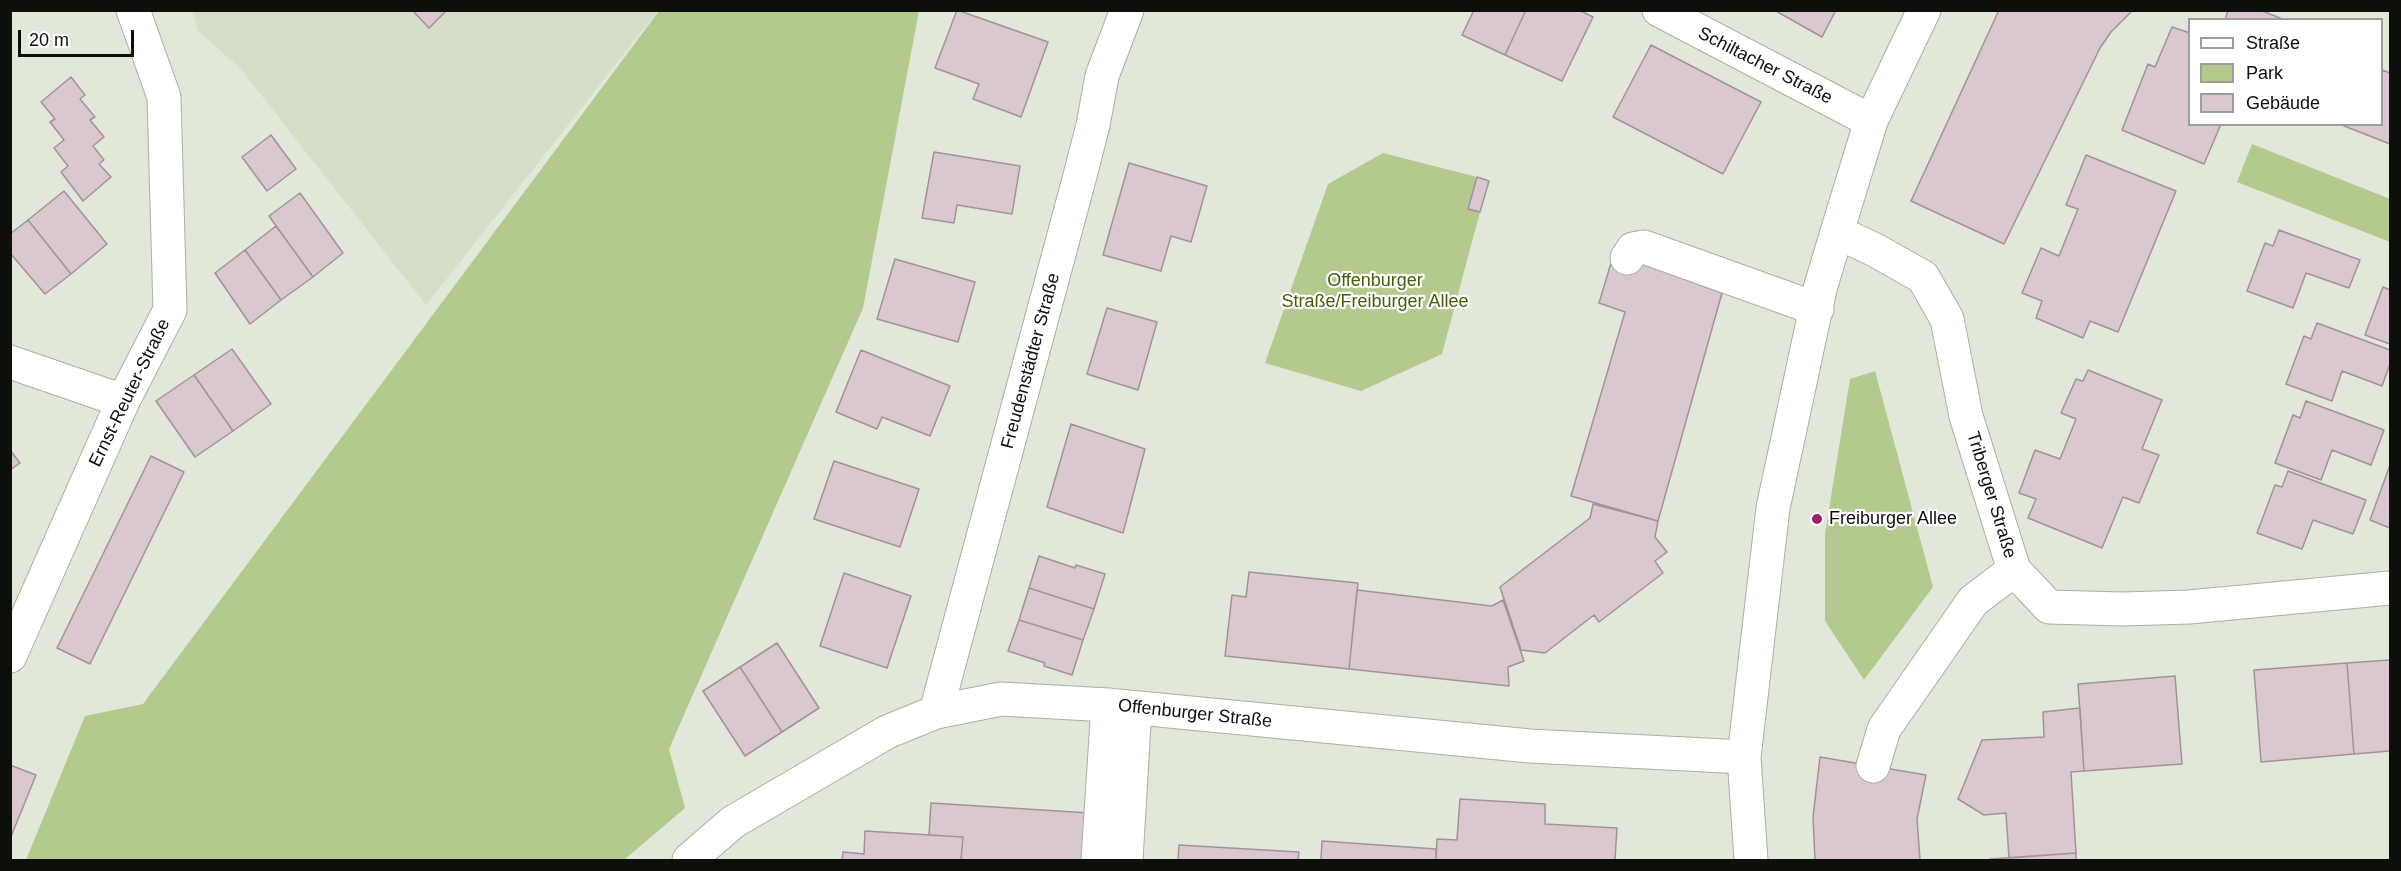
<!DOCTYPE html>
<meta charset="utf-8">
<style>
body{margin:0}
#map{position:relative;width:2401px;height:871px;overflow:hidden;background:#e2e8d9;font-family:Arial,sans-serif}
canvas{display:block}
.frame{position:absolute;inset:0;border:12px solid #0d0f0a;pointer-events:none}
.legend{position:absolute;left:2188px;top:18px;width:195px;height:108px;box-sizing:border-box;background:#fff;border:2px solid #9e9f9d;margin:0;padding:8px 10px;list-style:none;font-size:18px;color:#0d0f0a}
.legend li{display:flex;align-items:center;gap:12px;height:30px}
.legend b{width:30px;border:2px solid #9e9f9d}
.scale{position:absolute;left:18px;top:30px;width:116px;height:27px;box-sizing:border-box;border:3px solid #0d0f0a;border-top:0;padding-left:8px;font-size:18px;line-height:21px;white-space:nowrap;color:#0d0f0a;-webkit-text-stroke:4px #fff;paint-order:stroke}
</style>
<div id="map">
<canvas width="2401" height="871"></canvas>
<div class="frame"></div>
<ul class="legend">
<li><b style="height:8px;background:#fff"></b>Straße</li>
<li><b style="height:16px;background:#b3c98d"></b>Park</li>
<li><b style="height:16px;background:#d9c8cf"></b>Gebäude</li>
</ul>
<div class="scale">20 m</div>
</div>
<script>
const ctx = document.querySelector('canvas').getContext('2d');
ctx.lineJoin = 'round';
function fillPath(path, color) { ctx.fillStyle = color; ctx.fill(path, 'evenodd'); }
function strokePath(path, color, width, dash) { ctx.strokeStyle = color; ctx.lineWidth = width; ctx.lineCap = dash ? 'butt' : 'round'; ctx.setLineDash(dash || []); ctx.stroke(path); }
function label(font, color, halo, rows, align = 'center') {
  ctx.font = font + ' Arial,sans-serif'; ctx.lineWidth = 4.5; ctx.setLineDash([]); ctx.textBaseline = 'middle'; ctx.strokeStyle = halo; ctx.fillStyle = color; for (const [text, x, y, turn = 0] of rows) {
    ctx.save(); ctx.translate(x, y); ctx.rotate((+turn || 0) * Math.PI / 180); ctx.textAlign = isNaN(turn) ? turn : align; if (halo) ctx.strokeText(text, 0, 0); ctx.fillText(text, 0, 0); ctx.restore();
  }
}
const built = new Path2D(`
 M 192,11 L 658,11 L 426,305 L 240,68 L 198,31 Z`);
const green = new Path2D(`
 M 659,11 L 919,11 L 863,308 L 669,749 L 685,808 L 624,860 L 26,860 L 85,716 L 143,704 Z
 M 2252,144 L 2390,199 L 2390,242 L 2237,182 Z
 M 1383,153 L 1477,177 L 1468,209 L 1480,212 L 1442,354 L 1361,391 L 1265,363 L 1328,184 Z
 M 1875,371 L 1933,587 L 1864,680 L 1825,621 L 1825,534 L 1850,379 Z`);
const building = new Path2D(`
 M 412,10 L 447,10 L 429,28 Z
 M 957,10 L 1048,42 L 1021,117 L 973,99 L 979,84 L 935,68 Z
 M 1474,10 L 1526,10 L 1505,55 L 1462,35 Z
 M 1526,10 L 1579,10 L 1593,17 L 1562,81 L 1505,55 Z
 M 1774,10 L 1836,10 L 1822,37 Z
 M 1999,10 L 2133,10 L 2111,32 L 2100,48 L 2004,244 L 1911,201 Z
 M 2228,10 L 2260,10 L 2285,20 L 2225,20 Z
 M 2172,27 L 2190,33 L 2190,124 L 2221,124 L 2204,164 L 2122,130 L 2148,64 L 2155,67 Z
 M 1651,45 L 1761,102 L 1723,174 L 1613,117 Z
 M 2382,70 L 2390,73 L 2390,144 L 2339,124 L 2382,124 Z
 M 71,77 L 85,95 L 80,99 L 95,117 L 90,120 L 104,137 L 93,146 L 104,160 L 99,164 L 111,177 L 83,201 L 61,172 L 68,166 L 54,148 L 64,140 L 50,122 L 55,119 L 41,102 Z
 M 271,135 L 296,169 L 267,191 L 242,157 Z
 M 934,152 L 1020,166 L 1012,214 L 957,205 L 954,223 L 922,218 Z
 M 2086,155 L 2176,191 L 2118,332 L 2090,321 L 2083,338 L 2036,318 L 2042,301 L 2022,293 L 2041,248 L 2059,256 L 2078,209 L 2066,205 Z
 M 1129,163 L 1207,186 L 1191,242 L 1171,236 L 1161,271 L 1103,255 Z
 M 1477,177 L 1489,181 L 1480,212 L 1468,209 Z
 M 64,191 L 107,244 L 71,274 L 28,220 Z
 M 300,193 L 343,253 L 313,277 L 269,216 Z
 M 28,220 L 71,274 L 45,294 L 10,253 L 10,234 Z
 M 276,226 L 313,277 L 281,300 L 245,250 Z
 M 2279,230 L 2360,260 L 2349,288 L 2306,273 L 2293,308 L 2247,291 L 2265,243 L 2273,246 Z
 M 245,250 L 281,300 L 250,324 L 215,273 Z
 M 1614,253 L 1722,293 L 1658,521 L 1571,496 L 1625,312 L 1599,303 Z
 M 895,259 L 975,282 L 958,342 L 877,319 Z
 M 2383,287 L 2390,290 L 2390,287 L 2390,344 L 2365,335 Z
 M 1107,308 L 1157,322 L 1138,390 L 1087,374 Z
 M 2317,323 L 2390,350 L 2390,364 L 2382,386 L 2342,371 L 2332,401 L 2286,384 L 2304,336 L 2311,339 Z
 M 232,349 L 271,404 L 233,431 L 194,375 Z
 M 861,350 L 950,386 L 930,436 L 882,417 L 877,429 L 836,412 Z
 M 2088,370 L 2162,400 L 2142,449 L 2159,455 L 2139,503 L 2123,497 L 2102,548 L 2028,518 L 2036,499 L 2019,493 L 2035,450 L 2060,459 L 2076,419 L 2061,413 L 2076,379 L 2083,381 Z
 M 194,375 L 233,431 L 195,457 L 156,401 Z
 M 2306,401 L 2384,430 L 2371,465 L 2332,450 L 2321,480 L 2275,463 L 2293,415 L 2300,418 Z
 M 1071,424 L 1145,449 L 1123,533 L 1047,507 Z
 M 10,450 L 20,463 L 10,470 Z
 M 151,456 L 184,472 L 90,664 L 57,648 Z
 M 834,461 L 919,489 L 900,547 L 814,519 Z
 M 2390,465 L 2390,528 L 2370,520 Z
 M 2288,471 L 2366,500 L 2353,534 L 2313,520 L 2302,549 L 2257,533 L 2275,485 L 2282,487 Z
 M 1593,504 L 1658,521 L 1655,537 L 1667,552 L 1655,561 L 1663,573 L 1599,622 L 1594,615 L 1545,653 L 1521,650 L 1500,587 L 1590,518 Z
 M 1039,556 L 1075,568 L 1076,565 L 1105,574 L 1094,609 L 1029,588 Z
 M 1249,572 L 1358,583 L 1349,669 L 1225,656 L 1232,595 L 1246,597 Z
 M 844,573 L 911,596 L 887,668 L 820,646 Z
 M 1029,588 L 1094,609 L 1083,640 L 1019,620 Z
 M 1357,590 L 1492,606 L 1503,600 L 1524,661 L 1508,667 L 1509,686 L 1349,669 Z
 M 1019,620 L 1083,640 L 1072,675 L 1044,666 L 1045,663 L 1008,651 Z
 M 777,643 L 819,708 L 782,732 L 740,667 Z
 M 2390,660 L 2390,751 L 2354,754 L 2347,663 Z
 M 2347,663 L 2354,754 L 2261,762 L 2254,670 Z
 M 740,667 L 782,732 L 745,756 L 703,691 Z
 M 2175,676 L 2182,764 L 2084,771 L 2078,684 Z
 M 2080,708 L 2084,771 L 2071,772 L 2076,853 L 2009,858 L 2006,813 L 1984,815 L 1958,799 L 1982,740 L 2044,737 L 2043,712 Z
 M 1820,757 L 1926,775 L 1917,819 L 1920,860 L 1815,860 L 1813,817 Z
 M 10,765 L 36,775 L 10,839 Z
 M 1460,799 L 1545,804 L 1545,824 L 1617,828 L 1615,860 L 1436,860 L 1437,839 L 1457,840 Z
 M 931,803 L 1090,813 L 1087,860 L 961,860 L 963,837 L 929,835 Z
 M 865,831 L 963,837 L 961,860 L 842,860 L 843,852 L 864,854 Z
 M 1322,841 L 1436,849 L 1436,860 L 1321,860 Z
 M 1179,845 L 1299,852 L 1298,860 L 1178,860 Z
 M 2076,853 L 2076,860 L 1990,860 L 1990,859 Z`);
const minor = new Path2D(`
 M 1659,10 L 1871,121
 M 1837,232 L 1875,250 L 1923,277 L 1947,319 L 1966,416 L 2014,570 L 2049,607 L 2123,609 L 2189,607 L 2390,588
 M 1627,258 L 1633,249 L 1644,247 L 1817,309
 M 10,362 L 123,401
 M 10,656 L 123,401 L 170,310 L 164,97 L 133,10
 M 936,712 L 1081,172 L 1093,125 L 1102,76 L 1127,10
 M 1873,766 L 1884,729 L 1973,601 L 2014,570
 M 689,860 L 733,822 L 887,732 L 936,712 L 1001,699 L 1108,705 L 1530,746 L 1744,757
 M 1098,860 L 1108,705
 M 1126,860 L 1135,708
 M 1751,860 L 1744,757 L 1773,508 L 1820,289 L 1837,232 L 1871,121 L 1924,10`);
const markers = [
 [1817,519,6,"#a21d6b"]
];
const streetNames = [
 ["Schiltacher Straße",1765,66,27],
 ["Freudenstädter Straße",1031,361,-75],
 ["Ernst-Reuter-Straße",130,393,-64],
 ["Triberger Straße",1991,495,73],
 ["Offenburger Straße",1195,714,6]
];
const parkNames = [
 ["Offenburger",1375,281],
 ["Straße/Freiburger Allee",1375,302]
];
const poiNames = [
 ["Freiburger Allee",1829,519]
];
fillPath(built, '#d5dec8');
fillPath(green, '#b3c98d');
fillPath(building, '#d9c8cf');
strokePath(building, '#a29298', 1.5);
strokePath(minor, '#aab0a2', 35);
strokePath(minor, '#fff', 33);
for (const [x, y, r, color] of markers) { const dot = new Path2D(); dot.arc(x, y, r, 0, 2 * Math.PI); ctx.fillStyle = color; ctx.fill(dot); strokePath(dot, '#fff', 2); }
label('18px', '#0d0f0a', '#fff', streetNames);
label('18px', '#475e08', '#fff', parkNames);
label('18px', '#0d0f0a', '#fff', poiNames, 'left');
</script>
